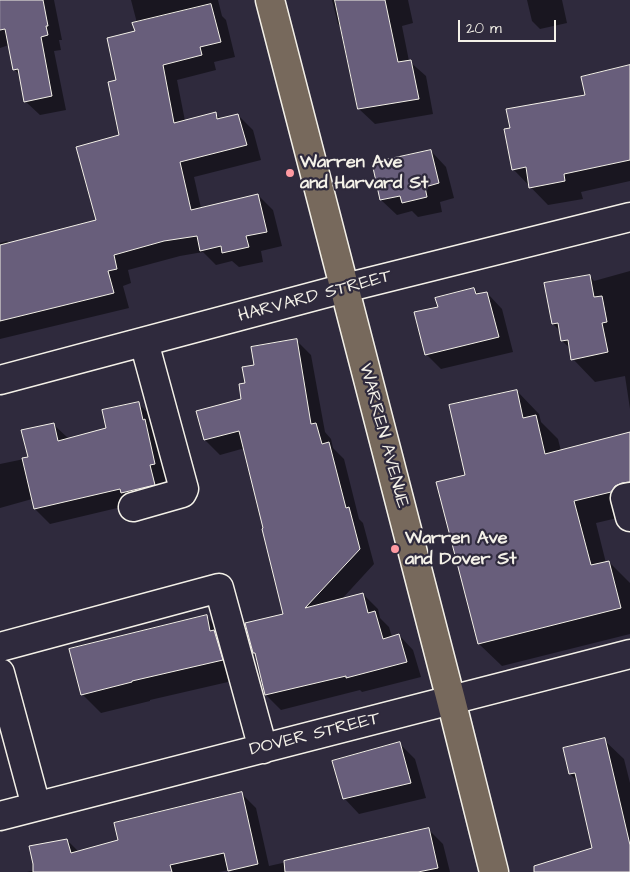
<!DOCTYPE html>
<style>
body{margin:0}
#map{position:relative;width:630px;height:872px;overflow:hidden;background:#2f2a3d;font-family:"Architects Daughter",sans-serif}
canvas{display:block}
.scale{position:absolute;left:458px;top:20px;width:98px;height:22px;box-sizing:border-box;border:2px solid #f4f1e8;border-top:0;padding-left:6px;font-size:15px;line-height:18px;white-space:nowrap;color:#f4f1e8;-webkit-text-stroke:4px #2f2a3d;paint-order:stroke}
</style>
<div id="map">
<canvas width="630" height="872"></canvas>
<div class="scale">20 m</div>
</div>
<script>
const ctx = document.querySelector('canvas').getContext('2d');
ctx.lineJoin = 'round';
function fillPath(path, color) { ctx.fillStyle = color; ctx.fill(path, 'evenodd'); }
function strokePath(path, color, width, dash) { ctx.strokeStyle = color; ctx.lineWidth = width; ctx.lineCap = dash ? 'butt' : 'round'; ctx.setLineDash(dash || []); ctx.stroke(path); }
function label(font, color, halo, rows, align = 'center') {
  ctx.font = font + ' "Architects Daughter",sans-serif'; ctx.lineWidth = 4.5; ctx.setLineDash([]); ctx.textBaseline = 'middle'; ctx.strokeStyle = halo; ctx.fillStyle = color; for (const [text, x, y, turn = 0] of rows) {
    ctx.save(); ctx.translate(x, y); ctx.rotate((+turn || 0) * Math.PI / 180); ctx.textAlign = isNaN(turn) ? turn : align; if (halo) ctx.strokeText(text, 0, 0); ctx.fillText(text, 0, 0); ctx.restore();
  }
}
const shadow = new Path2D(`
 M 0,0 L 54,0 L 62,40 L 59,40 L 61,50 L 54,51 L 66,110 L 40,115 L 25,101 L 20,76 L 14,69 L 9,45 L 0,48 Z
 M 131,0 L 218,0 L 222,16 L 226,20 L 235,57 L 214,62 L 216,70 L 177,80 L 185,121 L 215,114 L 221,119 L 238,115 L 253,130 L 261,160 L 194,177 L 201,208 L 258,195 L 273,210 L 282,246 L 261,251 L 263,262 L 239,267 L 232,261 L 216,265 L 203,252 L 180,256 L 128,270 L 131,283 L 123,286 L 129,308 L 0,339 L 0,243 L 7,241 L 10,244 L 98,221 L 121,136 L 118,81 L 136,32 L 137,23 Z
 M 332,0 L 408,0 L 413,23 L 402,26 L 409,61 L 426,76 L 433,114 L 375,124 L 359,109 L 343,29 L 338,24 Z
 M 527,0 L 562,0 L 567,23 L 540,29 L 532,21 Z
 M 630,67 L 630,181 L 581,192 L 583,199 L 548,205 L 513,169 L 586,96 Z
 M 431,151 L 446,167 L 454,198 L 440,202 L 442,212 L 418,217 L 412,211 L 397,215 L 381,200 Z
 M 630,271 L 630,409 L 625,376 L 595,382 L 573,359 L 571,349 L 562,341 L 560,331 L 553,324 L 546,284 L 590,276 L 594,281 Z
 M 474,289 L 480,295 L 487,293 L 502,309 L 513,352 L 441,369 L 426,354 Z
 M 296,340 L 311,355 L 325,432 L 331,439 L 333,448 L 344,459 L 359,519 L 363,523 L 374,564 L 341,600 L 363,594 L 378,609 L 380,618 L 389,627 L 392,637 L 399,635 L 413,650 L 421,677 L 362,692 L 360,690 L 281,710 L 266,695 L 257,655 L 254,652 L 284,615 L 245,448 L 220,455 L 205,440 L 242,400 L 246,384 L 256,366 Z
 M 517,391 L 539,414 L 541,422 L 558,439 L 561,451 L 630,434 L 630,515 L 596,523 L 606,563 L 609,562 L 630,583 L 630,634 L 502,666 L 479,644 L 466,476 Z
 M 138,403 L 154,419 L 170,479 L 165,481 L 169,500 L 134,504 L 50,524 L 35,509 L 32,499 L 0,508 L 0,464 L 29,458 L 53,424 L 69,439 L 107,429 Z
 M 206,616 L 225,636 L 241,679 L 150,700 L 150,701 L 101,713 L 82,694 Z
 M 604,740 L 624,759 L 630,783 L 630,872 L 538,872 L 594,849 L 578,782 L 570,774 Z
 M 400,744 L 415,759 L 426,798 L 359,814 L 344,798 Z
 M 241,793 L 256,808 L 269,866 L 429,830 L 443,844 L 450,872 L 231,872 L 229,870 L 219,872 L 27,872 L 36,870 L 67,840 L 79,852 L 120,841 Z`);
const building = new Path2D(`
 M 0,0 L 43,0 L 48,26 L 46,26 L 48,35 L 41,37 L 52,96 L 24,102 L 18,69 L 13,70 L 5,29 L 0,30 Z
 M 335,0 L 385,0 L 398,62 L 411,60 L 419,99 L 358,109 Z
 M 211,4 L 221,42 L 200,47 L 202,55 L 163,65 L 174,123 L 216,112 L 217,119 L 238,114 L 247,145 L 180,162 L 191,210 L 258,194 L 267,232 L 246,236 L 249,247 L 222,253 L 221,246 L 200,251 L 197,236 L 164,241 L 114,255 L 117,269 L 108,271 L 114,293 L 0,321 L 0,245 L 96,220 L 76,147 L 119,135 L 108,82 L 116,80 L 107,38 L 135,31 L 132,23 Z
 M 630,65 L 630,160 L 564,174 L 565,181 L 529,188 L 526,167 L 512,170 L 504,129 L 510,128 L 506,109 L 585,95 L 581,77 Z
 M 431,150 L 439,183 L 425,187 L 427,197 L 402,203 L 400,196 L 380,200 L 372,163 Z
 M 590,275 L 594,297 L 602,296 L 607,322 L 602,323 L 608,352 L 571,360 L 568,340 L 561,341 L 558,323 L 552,324 L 544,283 Z
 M 474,288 L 476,294 L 487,292 L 499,337 L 425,355 L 414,312 L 438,307 L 435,298 Z
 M 297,339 L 311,424 L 316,423 L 322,444 L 329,442 L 346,508 L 349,507 L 360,549 L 305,608 L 363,593 L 368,613 L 375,611 L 383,639 L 399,634 L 407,662 L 346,678 L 346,676 L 265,695 L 255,653 L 253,653 L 245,623 L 283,614 L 262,529 L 263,528 L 239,431 L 204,440 L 196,411 L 241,399 L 239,384 L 245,383 L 242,367 L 254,365 L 251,347 Z
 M 517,390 L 523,418 L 536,415 L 545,454 L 630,432 L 630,482 L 622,483 L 615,486 L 611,492 L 574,501 L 591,565 L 609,561 L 621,608 L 478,644 L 436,482 L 465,475 L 449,405 Z
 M 139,402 L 143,420 L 145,419 L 155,464 L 150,465 L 155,485 L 121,493 L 120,489 L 34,509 L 22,458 L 28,457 L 21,430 L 54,423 L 58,441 L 106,428 L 102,410 Z
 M 207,615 L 210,631 L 214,630 L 223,660 L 132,681 L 132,682 L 81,695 L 69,649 Z
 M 605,738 L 630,845 L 630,872 L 534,872 L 534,866 L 592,848 L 575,773 L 569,774 L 563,748 Z
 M 400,742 L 411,783 L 343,799 L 332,761 Z
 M 242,792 L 258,864 L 228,871 L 224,853 L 170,865 L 172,872 L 33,872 L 33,864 L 29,846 L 67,839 L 71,853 L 118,840 L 114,823 Z
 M 429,828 L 438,868 L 418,872 L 285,872 L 284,861 Z`);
const minor = new Path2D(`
 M 0,380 L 345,288 L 630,217
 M 630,497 L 625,498 L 630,517
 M 133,507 L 182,493 L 184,489 L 144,342
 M 0,647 L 219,588 L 263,749
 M 0,673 L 36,806
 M 0,816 L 630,654`);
const major = new Path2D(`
 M 270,0 L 451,700 L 494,872`);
const markers = [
 [290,173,5,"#ff9aa2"],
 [395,549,5,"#ff9aa2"]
];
const poiNames = [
 ["Warren Ave",300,163],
 ["and Harvard St",300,184],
 ["Warren Ave",405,539],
 ["and Dover St",405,560]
];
const streetNames = [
 ["HARVARD STREET",315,297,-15],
 ["WARREN AVENUE",383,436,75],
 ["DOVER STREET",315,735,-14]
];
fillPath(shadow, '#0007');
fillPath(building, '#685e7b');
strokePath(building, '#f4f1e8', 1);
strokePath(minor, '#f4f1e8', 31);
strokePath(major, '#f4f1e8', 31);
strokePath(minor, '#2f2a3d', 28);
strokePath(major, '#77695c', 28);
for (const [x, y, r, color] of markers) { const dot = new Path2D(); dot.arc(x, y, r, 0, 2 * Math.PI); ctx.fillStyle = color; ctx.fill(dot); strokePath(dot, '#2f2a3d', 2); }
label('bold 18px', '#f4f1e8', '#2f2a3d', poiNames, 'left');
label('18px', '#f4f1e8', '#2f2a3d', streetNames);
</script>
